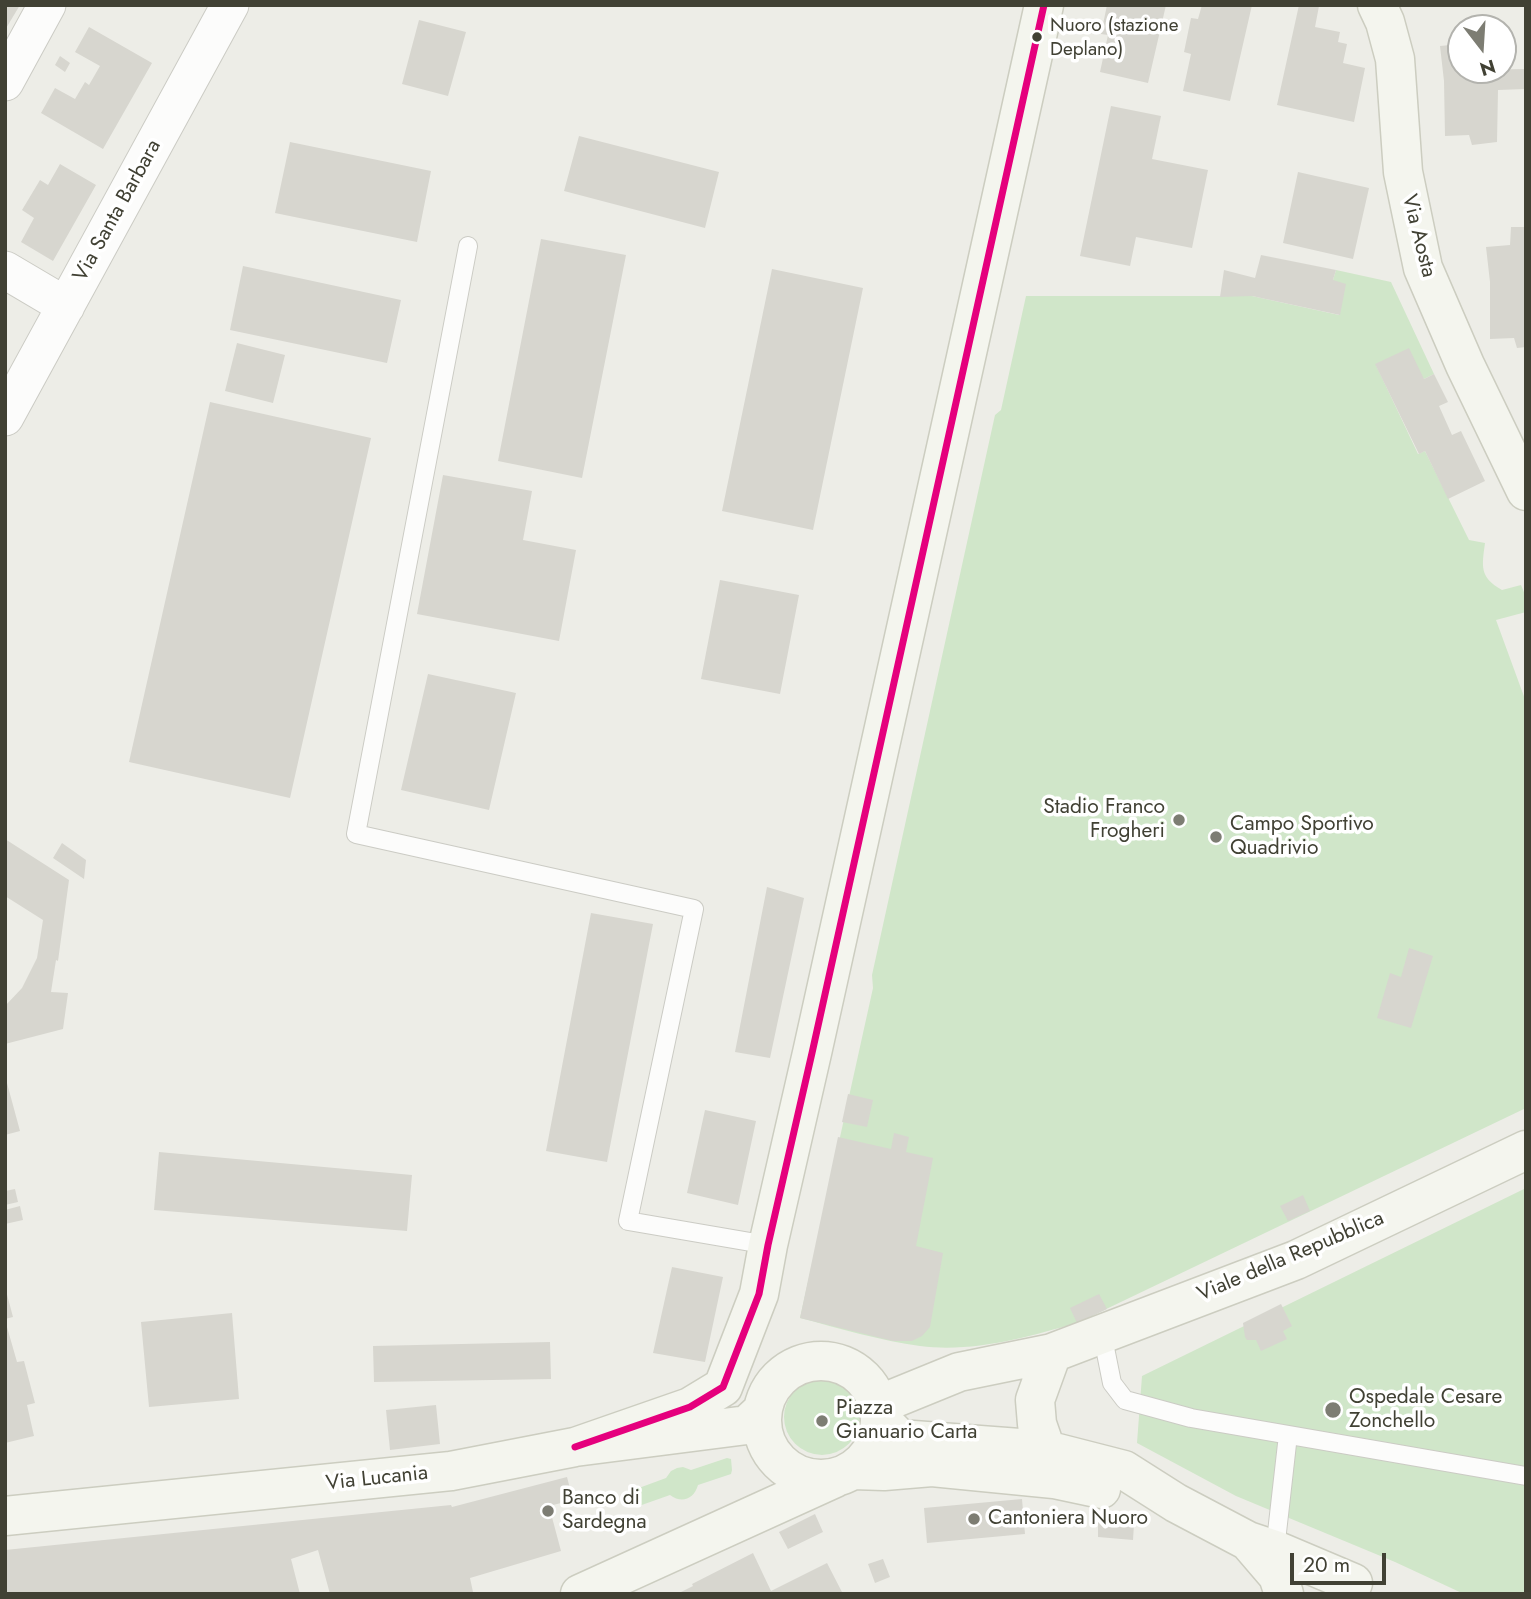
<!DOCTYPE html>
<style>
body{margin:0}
#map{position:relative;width:1531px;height:1599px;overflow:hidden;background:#edede7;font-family:Jost,sans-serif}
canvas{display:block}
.frame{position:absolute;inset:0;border:7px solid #414134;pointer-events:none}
.north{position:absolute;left:1447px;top:14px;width:70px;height:70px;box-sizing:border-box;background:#fff;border:2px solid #b3b3ae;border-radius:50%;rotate:163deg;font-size:19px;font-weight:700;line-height:28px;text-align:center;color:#414134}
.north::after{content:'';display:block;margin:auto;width:24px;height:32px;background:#7d7d73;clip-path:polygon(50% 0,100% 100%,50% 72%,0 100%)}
.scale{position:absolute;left:1290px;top:1553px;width:96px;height:32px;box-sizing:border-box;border:4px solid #414134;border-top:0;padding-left:9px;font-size:21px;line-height:24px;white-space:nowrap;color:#414134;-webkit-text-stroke:5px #fff;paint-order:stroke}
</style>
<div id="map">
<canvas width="1531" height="1599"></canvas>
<div class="frame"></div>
<div class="north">N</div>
<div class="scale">20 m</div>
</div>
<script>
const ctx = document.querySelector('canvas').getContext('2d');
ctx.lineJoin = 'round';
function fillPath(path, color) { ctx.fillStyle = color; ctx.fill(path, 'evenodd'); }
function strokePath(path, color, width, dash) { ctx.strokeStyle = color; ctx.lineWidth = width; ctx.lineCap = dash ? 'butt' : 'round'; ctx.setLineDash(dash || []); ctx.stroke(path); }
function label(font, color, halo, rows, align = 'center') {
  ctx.font = font + ' Jost,sans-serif'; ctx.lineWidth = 7; ctx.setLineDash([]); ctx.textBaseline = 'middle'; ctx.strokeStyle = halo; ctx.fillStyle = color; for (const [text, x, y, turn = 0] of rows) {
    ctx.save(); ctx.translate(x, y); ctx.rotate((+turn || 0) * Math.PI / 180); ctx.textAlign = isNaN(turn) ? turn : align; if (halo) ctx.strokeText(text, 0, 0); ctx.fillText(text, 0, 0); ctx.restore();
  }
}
const green = new Path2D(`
 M 1336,270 L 1391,282 L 1434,374 L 1424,379 L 1376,365 L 1418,454 L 1425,451 L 1469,540 L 1485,543 C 1482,566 1479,577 1502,590 L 1521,585 L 1526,597 L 1526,612 L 1496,620 L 1526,702 L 1526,1108 L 1077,1323 C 1027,1337 973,1353 920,1346 C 882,1341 838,1328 800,1318 L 873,988 L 872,975 L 995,415 L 1001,410 L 1026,296 L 1252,296 L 1339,315 L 1333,280 Z
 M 1526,1188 L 1526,1594 L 1464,1594 L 1395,1562 L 1236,1496 L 1137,1443 L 1142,1376 Z
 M784 1417a38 38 0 1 1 76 0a38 38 0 1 1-76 0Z
 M 727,1458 L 731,1459 L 732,1470 L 731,1474 L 698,1485 C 694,1499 682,1504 670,1495 L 636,1507 L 629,1507 L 625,1497 L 628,1492 L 666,1478 L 671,1471 L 677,1468 L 683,1467 L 691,1470 Z`);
const building = new Path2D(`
 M 5,5 L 20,5 L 5,30 Z
 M 1107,5 L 1166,5 L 1148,83 L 1100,72 L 1108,35 L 1101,34 Z
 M 1202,5 L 1252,5 L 1230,101 L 1183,91 L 1191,54 L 1184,52 L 1191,18 L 1198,19 Z
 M 1299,5 L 1319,6 L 1315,27 L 1340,32 L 1338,42 L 1347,44 L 1343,63 L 1365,68 L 1354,122 L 1277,105 Z
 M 419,20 L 466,32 L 448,96 L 402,84 Z
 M 1464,25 L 1490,25 L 1490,28 L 1464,28 Z
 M 89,27 L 152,63 L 103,149 L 41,113 L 55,88 L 75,99 L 85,82 L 89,85 L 100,66 L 75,52 Z
 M 1461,44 L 1461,70 L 1526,69 L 1526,89 L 1498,90 L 1497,142 L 1472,145 L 1469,135 L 1445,136 L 1444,81 L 1440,46 Z
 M 60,56 L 70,63 L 65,72 L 55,65 Z
 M 1111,106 L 1161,116 L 1152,159 L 1208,170 L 1192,248 L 1136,237 L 1130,266 L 1080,256 Z
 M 579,136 L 719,172 L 705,228 L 564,191 Z
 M 290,142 L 431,171 L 417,242 L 275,213 Z
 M 60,164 L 96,185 L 53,261 L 21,242 L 34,218 L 22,210 L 40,180 L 48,185 Z
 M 1298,172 L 1369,188 L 1353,259 L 1283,243 Z
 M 1511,227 L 1526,227 L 1526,347 L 1517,348 L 1514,338 L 1490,339 L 1490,282 L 1486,247 L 1510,245 Z
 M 541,239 L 626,255 L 582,478 L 498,461 Z
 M 1261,255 L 1336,270 L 1333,280 L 1346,284 L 1340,315 L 1252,296 L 1220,297 L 1224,270 L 1255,278 Z
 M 243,266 L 401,300 L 387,363 L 230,330 Z
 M 772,269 L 863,288 L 813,530 L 722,511 Z
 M 237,343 L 285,355 L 273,403 L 225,391 Z
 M 1409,348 L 1424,379 L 1434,374 L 1448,402 L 1439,406 L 1452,435 L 1461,431 L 1485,481 L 1448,499 L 1425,451 L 1419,454 L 1375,364 Z
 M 210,402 L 371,438 L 290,798 L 129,762 Z
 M 443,475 L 532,491 L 523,540 L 576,550 L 559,641 L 417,614 Z
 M 720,580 L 799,595 L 780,694 L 701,679 Z
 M 428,674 L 516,693 L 489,810 L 401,790 Z
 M 5,839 L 69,880 L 58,961 L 56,960 L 51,992 L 68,993 L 63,1029 L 5,1044 L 5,1006 L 22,988 L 37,958 L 43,920 L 5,896 Z
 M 62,843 L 86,860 L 84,879 L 53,858 Z
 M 767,887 L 804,898 L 770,1058 L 735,1052 Z
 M 591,913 L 653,924 L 607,1162 L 546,1151 Z
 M 1409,948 L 1433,956 L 1411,1028 L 1377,1018 L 1390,973 L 1401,977 Z
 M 5,1083 L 7,1083 L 20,1131 L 5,1135 Z
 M 848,1094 L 873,1100 L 867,1127 L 842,1122 Z
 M 705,1110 L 756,1121 L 738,1205 L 687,1193 Z
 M 894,1133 L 909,1137 L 906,1152 L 933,1158 L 916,1246 L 943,1253 L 930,1327 L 922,1336 L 912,1341 L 893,1341 L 800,1318 L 838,1137 L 891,1149 Z
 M 159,1152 L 412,1175 L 407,1231 L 154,1210 Z
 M 15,1189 L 18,1202 L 5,1205 L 5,1191 Z
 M 1303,1195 L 1310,1211 L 1288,1221 L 1280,1206 Z
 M 20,1206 L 23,1220 L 5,1224 L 5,1210 Z
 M 672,1267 L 723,1277 L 705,1362 L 653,1353 Z
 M 5,1287 L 13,1317 L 5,1319 Z
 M 1099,1294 L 1107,1309 L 1077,1323 L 1070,1308 Z
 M 1281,1304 L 1292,1326 L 1283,1331 L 1287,1339 L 1261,1351 L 1256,1340 L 1247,1340 L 1245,1337 L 1243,1323 Z
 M 232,1313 L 239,1399 L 149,1407 L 141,1322 Z
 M 5,1320 L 17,1362 L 24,1361 L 35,1403 L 27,1405 L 34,1436 L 5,1443 Z
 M 550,1342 L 551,1379 L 374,1382 L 373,1346 Z
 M 436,1405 L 440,1444 L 390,1450 L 386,1410 Z
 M 567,1477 L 573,1500 L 549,1506 L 561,1551 L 470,1578 L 473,1592 L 466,1594 L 330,1594 L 318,1550 L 291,1559 L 300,1594 L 5,1594 L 5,1550 L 451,1505 L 452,1507 Z
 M 1022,1499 L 1025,1534 L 927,1543 L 924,1508 Z
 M 815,1514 L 823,1532 L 788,1549 L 779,1532 Z
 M 1098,1522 L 1134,1524 L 1133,1540 L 1098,1537 Z
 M 753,1553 L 771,1591 L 827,1563 L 843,1594 L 677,1594 L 693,1586 L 692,1584 Z
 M 883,1559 L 890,1577 L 875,1583 L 868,1564 Z`);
const lane = new Path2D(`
 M 468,246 L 356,834 L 694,909 L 628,1221 L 768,1245
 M 1102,1333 L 1112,1383 L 1125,1400 L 1191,1418 L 1526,1476
 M 1275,1550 L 1288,1435`);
const street = new Path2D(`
 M 5,82 L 47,5
 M 5,270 L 66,306
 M 5,417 L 230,5`);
const secondary = new Path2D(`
 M 1377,5 L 1385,22 L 1395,59 L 1403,172 L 1423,268 L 1465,365 L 1526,491
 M762 1420a59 59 0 1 1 118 0a59 59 0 1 1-118 0Z
 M 878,1405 L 959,1372 L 1052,1353 L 1296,1260 L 1526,1150
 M 881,1420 L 900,1439 L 1046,1450 L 1124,1470 L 1176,1503 L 1248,1541 L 1275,1550 L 1353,1583
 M 575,1447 L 690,1407 L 723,1387 L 759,1294 L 768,1245 L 812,1053 L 1044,5
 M 1046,1450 L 1037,1424 L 1035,1400 L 1052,1353
 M 853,1470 L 884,1471 L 932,1467 L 1054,1479 L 1101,1489
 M 5,1516 L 451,1471 L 575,1447 L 747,1425 L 763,1410
 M 1248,1541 L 1278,1576 L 1284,1594
 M 580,1594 L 835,1478`);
const bus1 = new Path2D(`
 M 575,1447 L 690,1407 L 723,1387 L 759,1294 L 768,1245 L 812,1053 L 1044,5`);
const markers = [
 [1037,37,6,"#414134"],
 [1179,820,7,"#7d7d73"],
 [1216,837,7,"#7d7d73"],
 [1333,1410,9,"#7d7d73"],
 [822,1421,7,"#7d7d73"],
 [548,1511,7,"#7d7d73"],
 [974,1519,7,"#7d7d73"]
];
const busNames = [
 ["Nuoro (stazione",1050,26],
 ["Deplano)",1050,50]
];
const streetNames = [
 ["Via Santa Barbara",118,211,-61],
 ["Via Aosta",1418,236,76],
 ["Viale della Repubblica",1291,1257,-23],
 ["Via Lucania",377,1479,-6]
];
const poiNames = [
 ["Stadio Franco",1165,808,"right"],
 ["Frogheri",1165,832,"right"],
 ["Campo Sportivo",1230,825],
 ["Quadrivio",1230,849],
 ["Ospedale Cesare",1349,1398],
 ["Zonchello",1349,1422],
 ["Piazza",836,1409],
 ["Gianuario Carta",836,1433],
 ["Banco di",562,1499],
 ["Sardegna",562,1523],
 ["Cantoniera Nuoro",988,1519]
];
fillPath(green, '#d0e6c9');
fillPath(building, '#d7d6cf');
strokePath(lane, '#cbcbc4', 20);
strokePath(street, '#cbcbc4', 39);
strokePath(secondary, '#cccdc0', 41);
strokePath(lane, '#fcfcfb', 18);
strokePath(street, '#fcfcfb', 37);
strokePath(secondary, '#f4f5ee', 38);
strokePath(bus1, '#e5007d', 7);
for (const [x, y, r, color] of markers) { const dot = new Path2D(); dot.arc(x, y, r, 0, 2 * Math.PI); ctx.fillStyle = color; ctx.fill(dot); strokePath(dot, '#fff', 2.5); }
label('19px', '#414134', '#fff', busNames, 'left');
label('21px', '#414134', '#fff', streetNames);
label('21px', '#414134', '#fff', poiNames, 'left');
</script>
